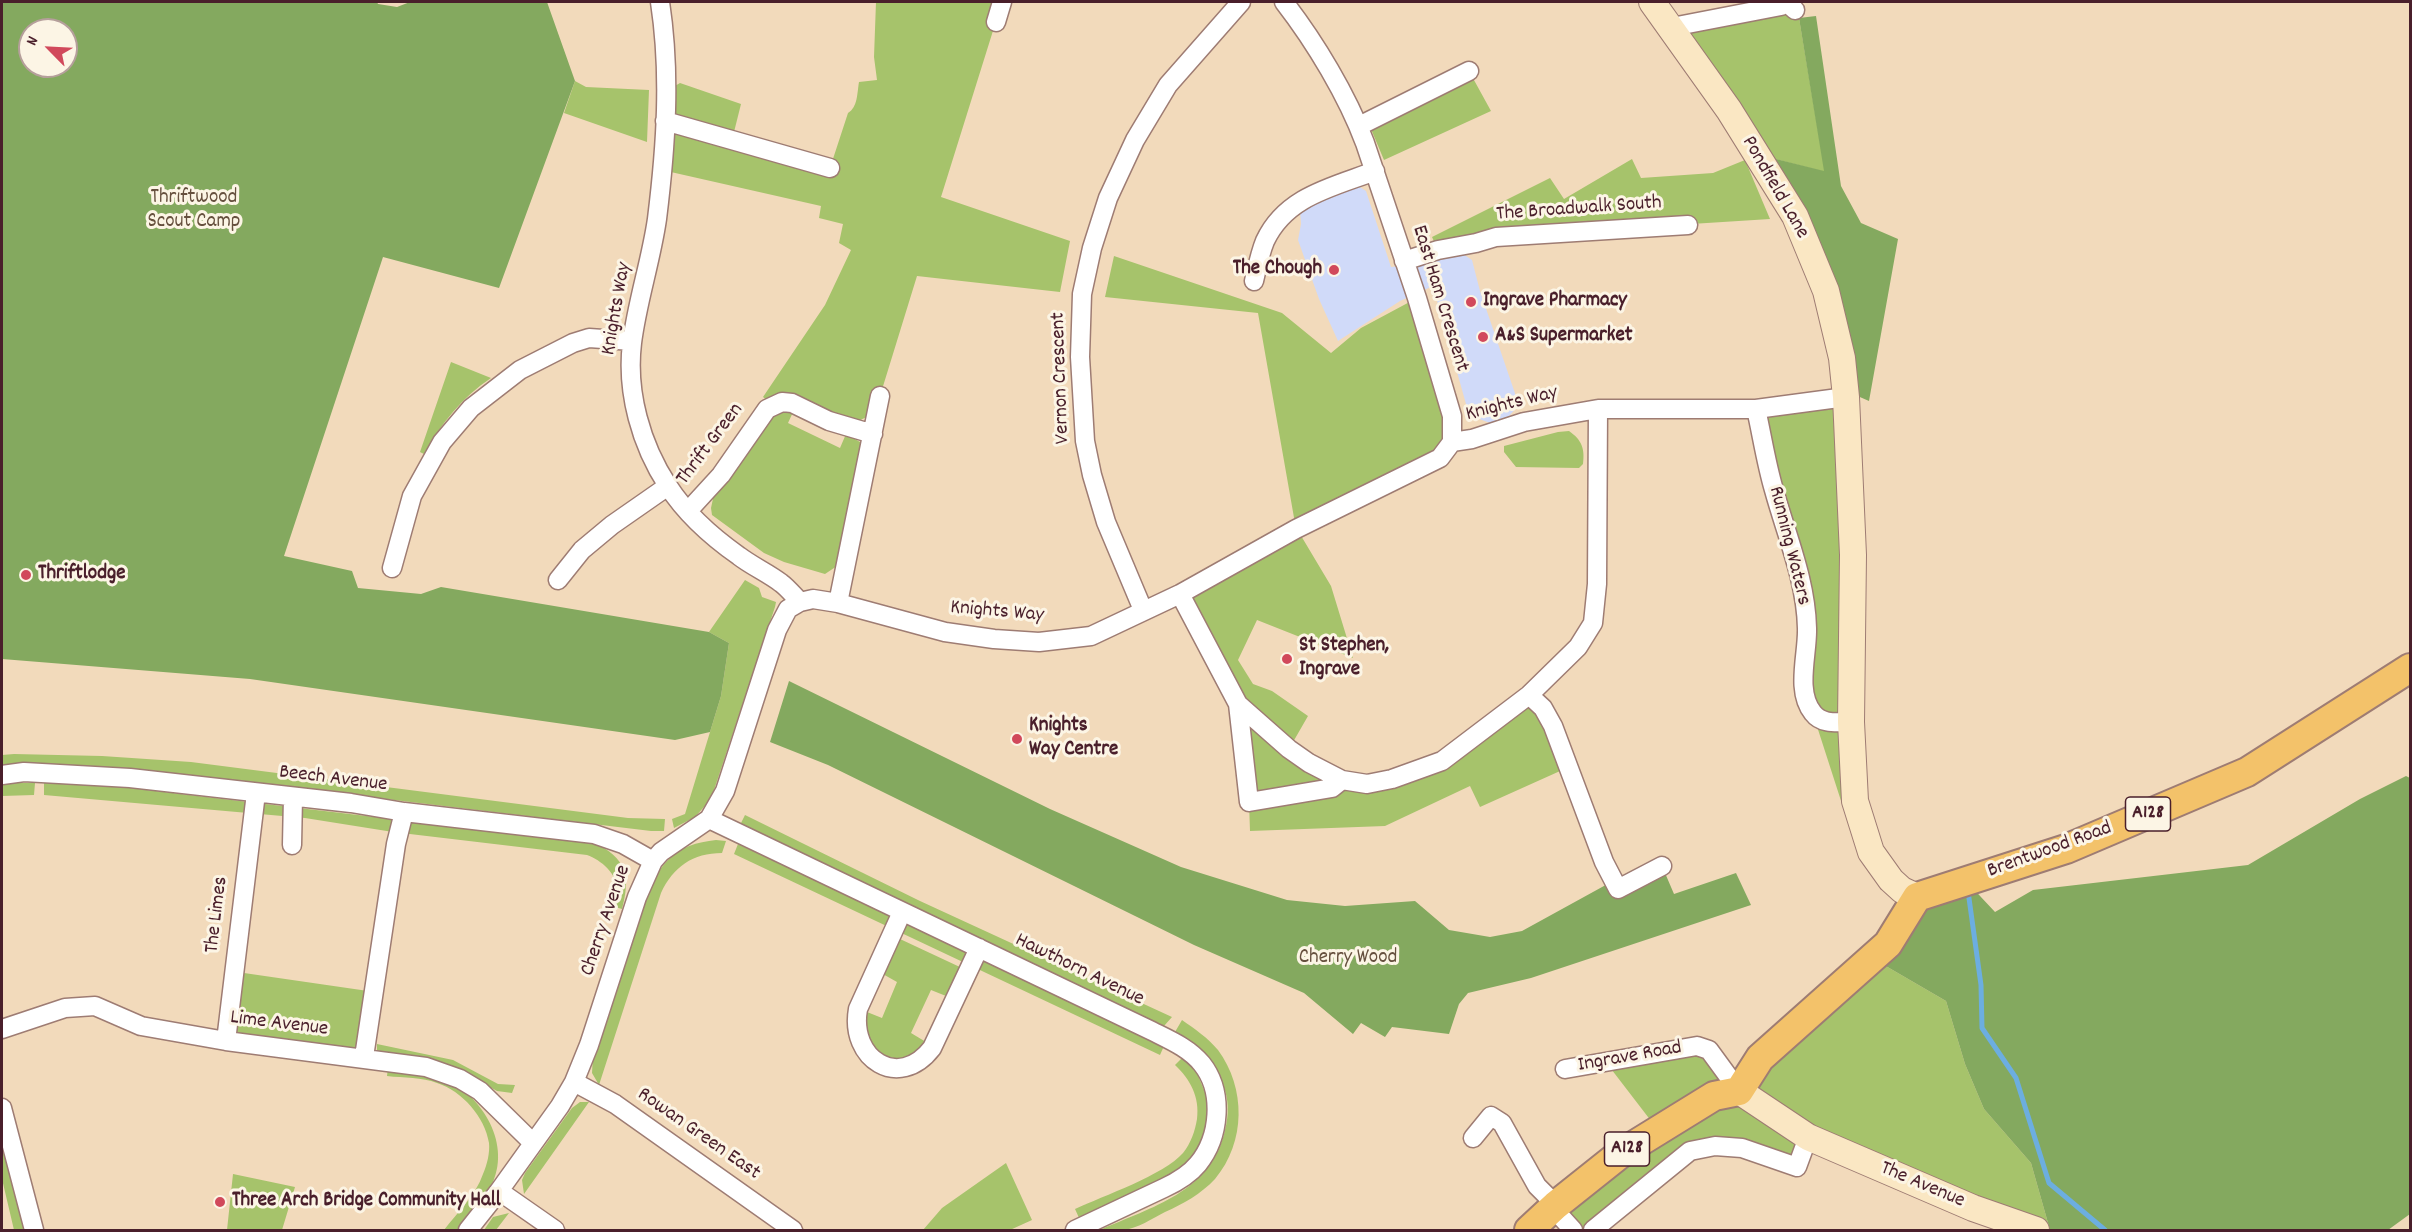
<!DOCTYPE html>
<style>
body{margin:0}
#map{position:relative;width:2412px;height:1232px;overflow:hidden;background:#f2dabb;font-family:Dekko,sans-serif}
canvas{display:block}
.frame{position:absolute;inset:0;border:3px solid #4a1f2b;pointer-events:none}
.north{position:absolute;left:18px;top:18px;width:60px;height:60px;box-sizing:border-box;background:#fcf5e5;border:2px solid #b59f9b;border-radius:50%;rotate:294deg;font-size:16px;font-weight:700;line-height:24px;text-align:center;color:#4a1f2b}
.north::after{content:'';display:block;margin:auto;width:21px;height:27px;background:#d1495b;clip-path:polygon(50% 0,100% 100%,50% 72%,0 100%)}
</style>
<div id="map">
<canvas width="2412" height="1232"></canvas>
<div class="frame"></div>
<div class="north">N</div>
</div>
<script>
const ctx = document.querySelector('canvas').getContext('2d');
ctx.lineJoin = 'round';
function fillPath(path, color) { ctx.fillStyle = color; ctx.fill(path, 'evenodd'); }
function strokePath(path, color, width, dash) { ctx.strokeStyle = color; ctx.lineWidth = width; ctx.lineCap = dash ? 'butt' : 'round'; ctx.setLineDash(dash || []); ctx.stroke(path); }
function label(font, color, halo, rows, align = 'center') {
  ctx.font = font + ' Dekko,sans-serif'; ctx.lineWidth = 6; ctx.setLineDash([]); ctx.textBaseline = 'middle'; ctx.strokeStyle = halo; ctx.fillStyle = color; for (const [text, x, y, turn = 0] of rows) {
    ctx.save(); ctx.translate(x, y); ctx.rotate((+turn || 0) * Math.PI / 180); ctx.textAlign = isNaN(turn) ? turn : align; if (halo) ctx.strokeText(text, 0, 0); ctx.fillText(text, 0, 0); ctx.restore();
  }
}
const built = new Path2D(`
 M 1355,184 L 1366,191 L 1391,267 L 1432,263 L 1446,255 L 1463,254 L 1472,260 L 1480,291 L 1519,405 L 1509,416 L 1490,423 L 1474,417 L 1466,404 L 1433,286 L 1400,301 L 1338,341 L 1319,299 L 1298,240 L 1301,224 L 1300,210 Z`);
const green = new Path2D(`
 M 876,2 L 1002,2 L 941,197 L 1070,241 L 1060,292 L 917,276 L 880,396 L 871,415 L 856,422 L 768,401 L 763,397 L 825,305 L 851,250 L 839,243 L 843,224 L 819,218 L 821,206 L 662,170 L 668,90 L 680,83 L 741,104 L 732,140 L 830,168 L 848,113 C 858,107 857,93 859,82 L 877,80 L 874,57 Z
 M 1781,6 L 1799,18 L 1825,172 L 1756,154 L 1672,27 Z
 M 1469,71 L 1491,111 L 1384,160 L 1368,122 Z
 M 575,81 L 586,87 L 649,90 L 647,142 L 564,113 Z
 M 1632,159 L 1641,178 L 1713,173 L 1745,160 L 1770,219 L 1565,232 L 1438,250 L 1432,237 L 1550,178 L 1564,199 Z
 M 1114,256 L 1282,313 L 1331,353 L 1361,328 L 1417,298 L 1452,442 L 1297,529 L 1331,586 L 1353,658 L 1257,620 L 1238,660 L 1253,684 L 1272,691 L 1308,716 L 1289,749 L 1342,780 L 1442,761 L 1529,695 L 1569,767 L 1480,807 L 1470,786 L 1385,826 L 1250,831 L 1249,802 L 1238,704 L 1180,594 L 1296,529 L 1258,313 L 1105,297 Z
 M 451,362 L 491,378 C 462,397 441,424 424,454 L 420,452 Z
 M 1846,397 L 1855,801 L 1843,807 L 1813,714 L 1807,628 L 1756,409 Z
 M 775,410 L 794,410 L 788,423 L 840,448 L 846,434 L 860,442 L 863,449 L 837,566 L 825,574 L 784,562 L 764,553 L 712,515 L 711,508 L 714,494 Z
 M 1569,431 C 1582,440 1585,449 1583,464 L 1579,468 L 1516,467 L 1504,452 L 1504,446 L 1558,432 Z
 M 745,580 L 759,588 L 762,597 L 776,602 L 775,607 L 711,799 L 695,817 L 674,828 L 672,819 L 685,814 L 721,696 L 729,643 L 709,632 Z
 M 14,754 L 102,756 L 191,762 L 628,818 L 665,819 L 664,831 L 651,831 L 129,768 L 45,765 L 2,766 L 2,755 Z
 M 44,781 L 122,787 L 594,843 C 626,857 631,877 622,909 L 612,906 C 613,902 616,896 617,891 C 618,874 601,860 587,855 L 393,832 L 305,818 L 44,795 Z
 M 7,783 L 35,783 L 34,795 L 2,796 L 2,785 Z
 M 745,815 L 920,901 L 1172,1017 L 1164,1026 L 751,831 L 740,825 Z
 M 716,840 L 726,841 L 722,853 C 693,853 673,867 661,893 L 599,1085 L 592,1073 L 593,1055 C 609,1008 623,961 640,915 C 647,896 653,876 667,861 C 680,847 697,842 716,840 Z
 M 738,844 L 1164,1046 L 1160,1055 L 734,854 Z
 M 895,939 L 900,939 L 962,968 L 951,998 L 931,990 L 911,1033 L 926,1042 C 920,1047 915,1054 907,1057 C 894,1061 875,1055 870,1042 C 866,1035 866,1026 864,1018 L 867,1012 L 882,1018 L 897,982 L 881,973 Z
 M 1872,958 L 1946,1001 L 1965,1064 L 1984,1109 L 2031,1163 L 2050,1230 L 2039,1230 L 1809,1138 L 1797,1167 L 1742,1148 L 1690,1151 L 1593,1230 L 1573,1230 L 1556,1205 L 1658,1130 L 1605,1061 L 1697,1046 L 1739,1090 Z
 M 244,973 L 368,991 L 358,1049 L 235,1037 Z
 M 1182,1020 C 1195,1029 1208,1038 1218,1050 C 1246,1088 1246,1142 1215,1179 C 1201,1194 1183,1204 1165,1212 C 1153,1218 1137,1229 1123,1230 C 1115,1232 1107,1230 1100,1230 C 1151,1207 1212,1192 1225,1130 C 1229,1115 1229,1099 1223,1085 C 1213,1061 1199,1044 1175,1032 Z
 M 377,1044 L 453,1060 L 498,1084 L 515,1085 L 512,1093 L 497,1091 L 466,1074 L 382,1054 L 377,1050 Z
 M 1183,1057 L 1197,1073 L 1209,1102 L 1205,1135 L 1198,1153 L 1178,1174 L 1080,1220 L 1075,1209 C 1103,1196 1164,1175 1183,1153 C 1191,1143 1195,1131 1197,1119 C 1200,1097 1190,1079 1175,1065 Z
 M 388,1067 C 405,1070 425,1072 442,1078 C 480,1093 511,1141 493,1182 C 485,1199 470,1215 458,1230 L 444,1230 C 457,1213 476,1195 483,1174 C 487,1165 490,1153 489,1143 C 485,1117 462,1091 437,1083 C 422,1077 404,1078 387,1076 Z
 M 580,1102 L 589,1102 L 524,1194 L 522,1180 L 525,1173 L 572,1108 Z
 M 2,1137 L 27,1230 L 14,1230 L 2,1179 Z
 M 1006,1163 L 1032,1220 L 1010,1230 L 923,1230 L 942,1208 Z
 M 233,1174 L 295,1187 L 282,1230 L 227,1230 Z
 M 509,1213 L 496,1230 L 484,1230 L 493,1217 Z`);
const forest = new Path2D(`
 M 2,2 L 377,2 L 378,4 L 397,7 L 410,2 L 547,2 L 575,81 L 499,288 L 383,257 L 284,556 L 352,571 L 358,588 L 421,594 L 441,587 L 709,632 L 729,643 L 721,696 L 710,732 L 675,740 L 250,679 L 2,659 ZM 30,30 L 66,30 L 66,66 L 30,66 Z
 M 1816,16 L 1841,186 L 1861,223 L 1898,239 L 1869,401 L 1846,391 L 1842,358 L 1756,154 L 1824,171 L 1799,18 Z
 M 789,681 L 1050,809 L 1181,867 L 1287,900 L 1345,906 L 1415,901 L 1449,930 L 1490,937 L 1522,931 L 1613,881 L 1662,866 L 1674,894 L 1736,873 L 1751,905 L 1531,978 L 1468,993 L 1459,1004 L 1449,1034 L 1392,1027 L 1385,1037 L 1361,1023 L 1353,1034 L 1304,993 L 1194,945 L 828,765 L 770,742 Z
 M 2406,776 L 2410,778 L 2410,1214 L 2388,1230 L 2050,1230 L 2031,1163 L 1984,1109 L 1965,1064 L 1946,1001 L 1872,958 L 1900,924 L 1966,881 L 1995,912 L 2033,890 L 2248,865 L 2360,799 Z`);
const stream = new Path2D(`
 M 1968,891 L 1981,985 L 1982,1028 L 2016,1078 L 2049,1183 L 2105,1230`);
const street = new Path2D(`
 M 660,2 C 671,74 666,146 657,219 C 651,261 637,302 632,343 C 626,392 641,445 668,486 C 686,514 712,537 739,556 C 752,566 768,573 781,583 C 788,588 794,596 800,602
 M 1284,2 C 1315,42 1347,95 1365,143 L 1417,298 L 1452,416 L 1452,442
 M 996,22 L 1002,2
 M 1672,27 L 1781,6 L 1786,2 L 1795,10
 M 665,121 L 830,168
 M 1359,126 L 1469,71
 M 1404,261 L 1438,250 L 1476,243 L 1496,237 L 1688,225
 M 1254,281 C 1257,268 1260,253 1265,241 C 1286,196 1333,187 1375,171
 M 1756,409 C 1762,435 1766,463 1774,490 C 1786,534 1806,580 1807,628 C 1808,654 1795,691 1813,713 C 1822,725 1838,722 1851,722
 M 688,511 L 721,475 L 767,409 L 782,402 L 792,403 L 829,421 L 873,434
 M 392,568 L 412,496 L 442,442 L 471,408 L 520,370 L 573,343 L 589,338 L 632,341
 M 558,580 L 582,550 L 612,525 L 668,486
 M 1180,594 L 1238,704 L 1289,749 L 1309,763 L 1342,780 L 1367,784 L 1392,779 L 1442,761 L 1529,695 L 1578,647 L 1593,623 L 1597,584 L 1598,409
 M 838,603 L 880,396
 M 1143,610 L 1106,522 L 1092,475 L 1085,441 L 1080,357 L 1082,294 L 1092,248 L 1108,198 L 1135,140 L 1168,85 L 1241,2
 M 1529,695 L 1543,708 L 1553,726 L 1604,862 L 1618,889 L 1662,866
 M 1238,704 L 1249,802 L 1332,788 L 1342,780
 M 2,775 L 24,772 L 130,778 L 351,803 L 404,812 L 594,834 L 623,844 L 653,861
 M 709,819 L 1152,1031 C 1170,1040 1189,1048 1202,1064 C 1224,1092 1220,1137 1198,1164 C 1189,1175 1177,1182 1164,1188 L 1075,1230
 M 292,845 L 293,797
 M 902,912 L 858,1009 C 849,1059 899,1091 932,1048 L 979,948
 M 2,1029 L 65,1008 L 95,1006 L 141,1026 L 226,1041 L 426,1067 L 460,1079 L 480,1091 L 533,1143
 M 226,1041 L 256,793
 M 364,1057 L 396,844 L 404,812
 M 1565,1069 L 1697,1046 L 1709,1050 L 1739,1091
 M 574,1082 L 615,1104 L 793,1230
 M 2,1108 L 34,1230
 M 1473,1138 L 1491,1116 L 1502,1123 L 1537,1186 L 1556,1205
 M 499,1191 L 555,1230
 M 1553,1208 L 1573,1230
 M 468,1230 L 499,1191 L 560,1106 L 574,1082 L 589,1045 L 637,897 L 653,861 L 661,852 L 709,819 L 725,791 L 777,630 L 788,609 L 800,602 L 813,599 L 838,603 L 945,632 L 994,639 L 1039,642 L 1091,636 L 1180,594 L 1296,529 L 1440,458 L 1452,442 L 1472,439 L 1524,422 L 1598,409 L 1756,409 L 1846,397
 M 1593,1230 L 1690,1151 L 1715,1146 L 1742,1148 L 1797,1167 L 1808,1137`);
const secondary = new Path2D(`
 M 1652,2 L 1729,110 L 1795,216 L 1826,291 L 1842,358 L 1846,397 L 1853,555 L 1851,722 L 1855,801 L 1871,852 L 1891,880 L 1902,890 L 1917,897
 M 1739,1091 L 1808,1137 L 1973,1208 L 2036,1230`);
const primary = new Path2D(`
 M 1529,1230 L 1556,1205 L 1620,1154 L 1714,1096 L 1739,1091 L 1760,1058 L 1888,944 L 1917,897 L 2066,849 L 2247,772 L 2410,668`);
const markers = [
 [1334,270,6,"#d1495b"],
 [1471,302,6,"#d1495b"],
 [1483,337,6,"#d1495b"],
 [26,575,6,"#d1495b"],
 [1287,659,6,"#d1495b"],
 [1017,739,6,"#d1495b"],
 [220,1202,6,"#d1495b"]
];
const shields = [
 [2148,814,45],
 [1627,1149,45]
];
const shieldNames = [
 ["A128",2148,814],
 ["A128",1627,1149]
];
const streetNames = [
 ["Pondfield Lane",1774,188,60],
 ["The Broadwalk South",1579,210,-4],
 ["East Ham Crescent",1439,299,73],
 ["Knights Way",618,309,-80],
 ["Vernon Crescent",1062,378,-92],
 ["Knights Way",1512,405,-14],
 ["Thrift Green",711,445,-53],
 ["Running Waters",1788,546,76],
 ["Knights Way",997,613,5],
 ["Beech Avenue",333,780,7],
 ["Brentwood Road",2050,851,-20],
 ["The Limes",218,915,-83],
 ["Cherry Avenue",607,921,-71],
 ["Hawthorn Avenue",1079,971,26],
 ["Lime Avenue",279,1025,7],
 ["Ingrave Road",1630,1058,-10],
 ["Rowan Green East",698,1135,35],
 ["The Avenue",1922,1186,23]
];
const parkNames = [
 ["Thriftwood",194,199],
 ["Scout Camp",194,223],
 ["Cherry Wood",1348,959]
];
const poiNames = [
 ["The Chough",1322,270,"right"],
 ["Ingrave Pharmacy",1483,302],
 ["A&S Supermarket",1495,337],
 ["Thriftlodge",38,575],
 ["St Stephen,",1299,647],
 ["Ingrave",1299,671],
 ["Knights",1029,727],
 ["Way Centre",1029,751],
 ["Three Arch Bridge Community Hall",232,1202]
];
fillPath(built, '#d0daf9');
fillPath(green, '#a6c36b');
fillPath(forest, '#84a95f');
strokePath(stream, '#6caee0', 5);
strokePath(street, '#9e7c73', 21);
strokePath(secondary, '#9e7c73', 28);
strokePath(primary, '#9e7c73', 32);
strokePath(street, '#fff', 18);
strokePath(secondary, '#fae7c3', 26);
strokePath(primary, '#f3c26a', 28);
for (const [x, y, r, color] of markers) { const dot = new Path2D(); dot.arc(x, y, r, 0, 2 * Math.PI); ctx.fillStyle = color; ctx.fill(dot); strokePath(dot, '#fcf5e5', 2); }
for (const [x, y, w] of shields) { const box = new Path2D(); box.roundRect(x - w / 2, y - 17, w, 34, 4.5); ctx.fillStyle = '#fcf5e5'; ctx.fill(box); strokePath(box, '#4a1f2b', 1.5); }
label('bold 20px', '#4a1f2b', null, shieldNames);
label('21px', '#4a1f2b', '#fcf5e5', streetNames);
label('21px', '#66503e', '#fcf5e5', parkNames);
label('bold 21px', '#4a1f2b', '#fcf5e5', poiNames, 'left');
</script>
